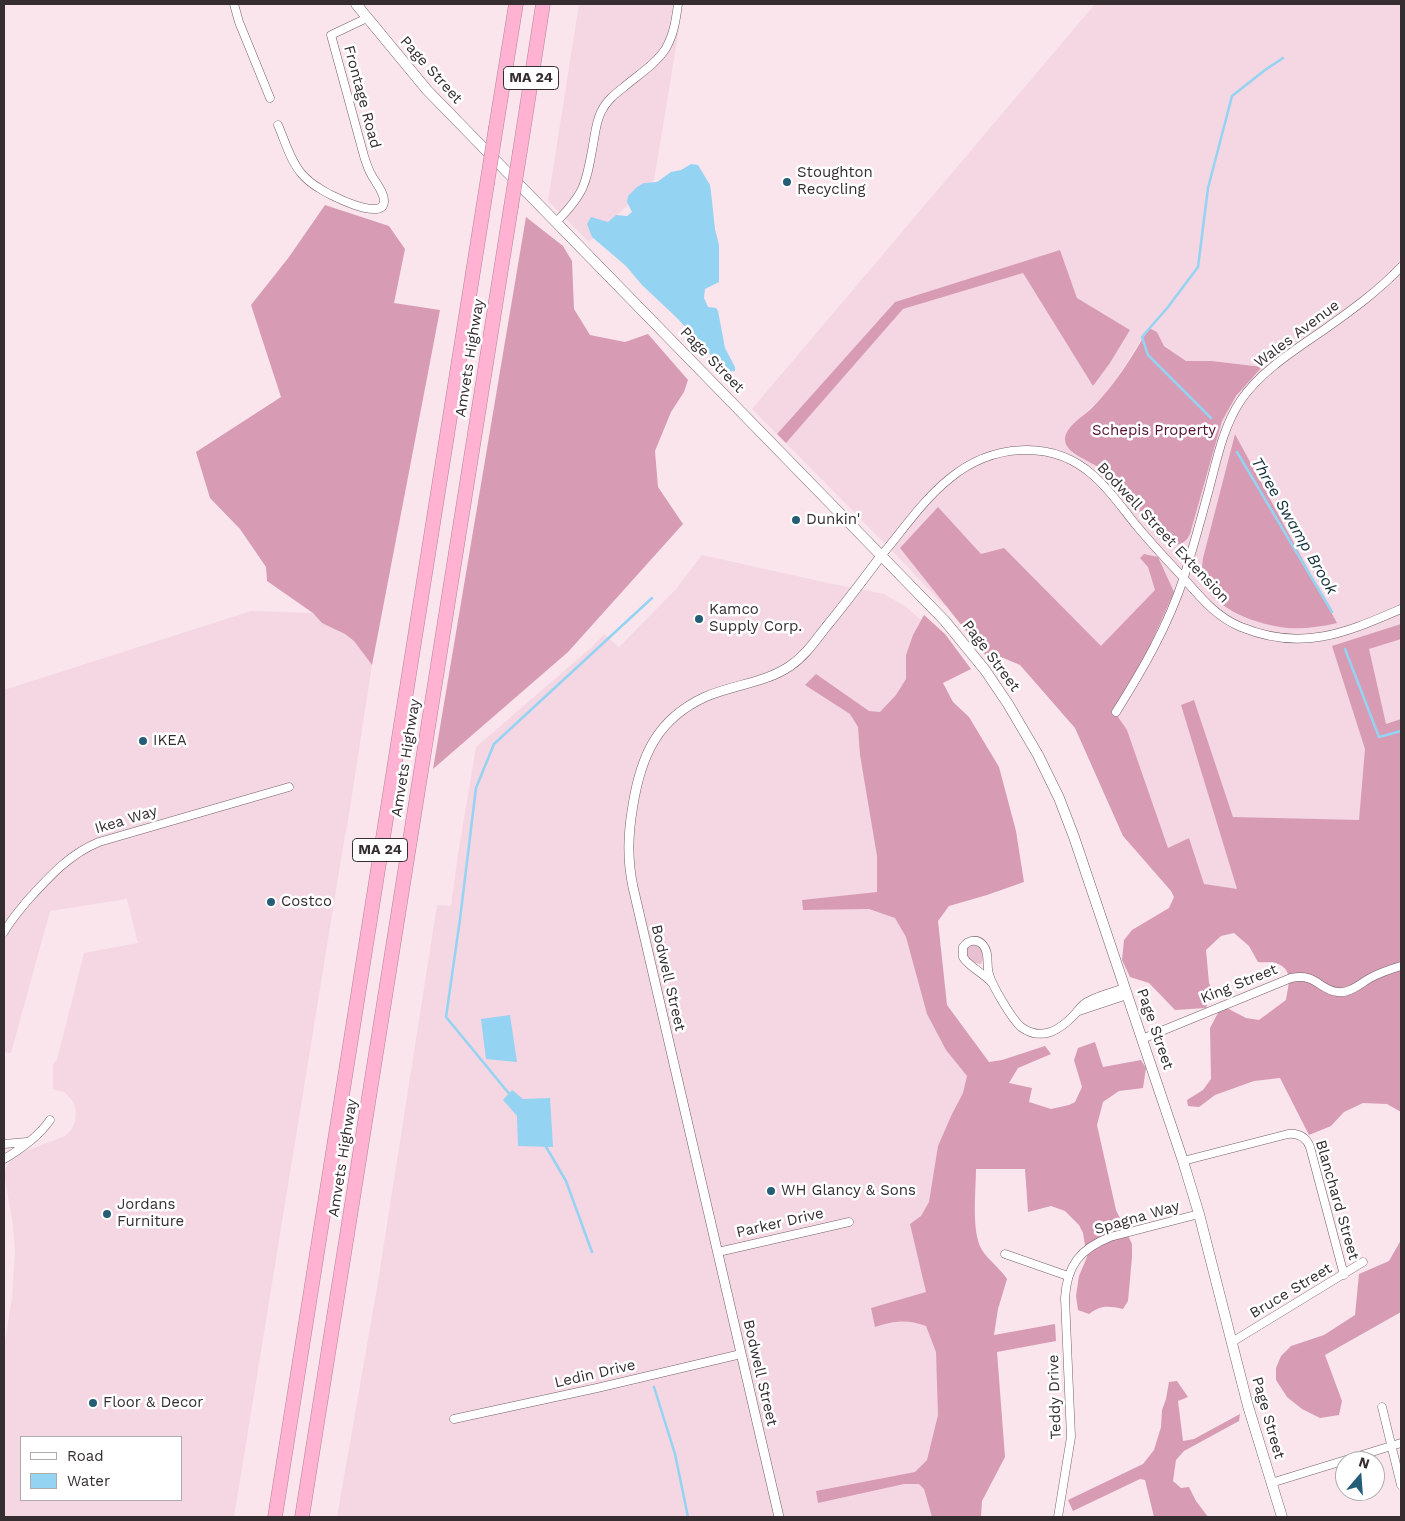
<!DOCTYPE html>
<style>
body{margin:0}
#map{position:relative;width:1405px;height:1521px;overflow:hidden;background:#fae5ed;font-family:"Work Sans",sans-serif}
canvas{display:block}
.frame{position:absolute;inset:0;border:5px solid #352d30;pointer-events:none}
.legend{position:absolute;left:20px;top:1436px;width:162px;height:65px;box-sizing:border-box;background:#fff;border:1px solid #aeabac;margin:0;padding:6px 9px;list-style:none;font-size:15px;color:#352d30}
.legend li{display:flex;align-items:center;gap:10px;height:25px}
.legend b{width:25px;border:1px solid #aeabac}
.north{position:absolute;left:1335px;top:1451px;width:50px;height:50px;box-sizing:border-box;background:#fff;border:1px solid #aeabac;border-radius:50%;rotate:18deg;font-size:14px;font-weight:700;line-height:20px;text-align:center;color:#352d30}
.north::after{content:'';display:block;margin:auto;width:18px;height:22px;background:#245d76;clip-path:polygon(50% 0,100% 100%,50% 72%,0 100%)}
</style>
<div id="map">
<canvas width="1405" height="1521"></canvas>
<div class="frame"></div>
<ul class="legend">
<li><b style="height:6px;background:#fff"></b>Road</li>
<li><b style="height:14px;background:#95d3f3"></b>Water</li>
</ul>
<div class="north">N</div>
</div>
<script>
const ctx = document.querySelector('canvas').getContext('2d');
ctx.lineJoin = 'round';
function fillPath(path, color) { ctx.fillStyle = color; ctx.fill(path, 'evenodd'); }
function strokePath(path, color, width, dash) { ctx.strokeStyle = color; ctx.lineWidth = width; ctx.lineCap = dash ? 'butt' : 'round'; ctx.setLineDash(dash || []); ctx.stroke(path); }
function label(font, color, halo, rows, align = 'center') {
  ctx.font = font + ' "Work Sans",sans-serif'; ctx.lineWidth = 5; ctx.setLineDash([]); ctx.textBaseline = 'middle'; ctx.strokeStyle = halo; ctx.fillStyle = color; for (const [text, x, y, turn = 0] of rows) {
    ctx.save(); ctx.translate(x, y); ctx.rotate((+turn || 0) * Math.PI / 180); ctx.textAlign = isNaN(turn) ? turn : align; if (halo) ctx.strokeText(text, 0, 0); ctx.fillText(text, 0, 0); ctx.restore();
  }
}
const built = new Path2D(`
 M 579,4 L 683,4 L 654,180 L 589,242 L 548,201 Z
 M 1095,4 L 1401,4 L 1401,752 L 1386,842 L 1286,893 L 1207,917 L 1166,865 L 992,560 L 944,606 L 904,563 L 786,443 L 903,309 L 1023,273 L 1093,385 L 1110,363 L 1130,330 L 1077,298 L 1060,250 L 895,302 L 777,434 L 752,409 ZM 1148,329 L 1157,332 L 1164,345 L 1186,361 L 1212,361 L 1261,367 L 1242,389 L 1231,404 L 1222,421 L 1190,534 L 1171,545 L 1164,540 L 1153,528 L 1112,479 L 1093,464 L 1072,453 L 1080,418 L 1099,400 L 1115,381 ZM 1235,434 L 1337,623 L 1336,623 L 1301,628 L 1287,628 L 1271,625 L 1242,615 L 1228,609 L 1216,600 L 1207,589 L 1203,580 L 1202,570 L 1203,558 Z
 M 702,555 L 828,583 L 884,594 L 906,607 L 933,630 L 911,717 L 943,1005 L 990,1064 L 947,1156 L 959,1517 L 337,1517 L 378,1282 L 437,905 L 451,906 L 458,854 L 476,747 L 593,646 L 604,634 L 619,647 L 676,589 Z
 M 251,611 L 313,613 L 322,623 L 330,627 L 345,634 L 354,641 L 372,665 L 346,834 L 345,835 L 234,1517 L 4,1517 L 4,1348 L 12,1297 L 15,1254 L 13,1225 L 5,1179 L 5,1170 L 11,1159 L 18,1154 L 65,1136 L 71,1130 L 75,1122 L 76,1110 L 73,1101 L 64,1092 L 53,1089 L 53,1064 L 57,1060 L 84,953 L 138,943 L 127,899 L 50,911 L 11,1053 L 4,1052 L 4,690 ZM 21,1437 L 181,1437 L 181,1500 L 21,1500 Z`);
const green = new Path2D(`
 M 972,945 C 981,945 983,952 983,960 L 981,964 L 974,963 L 966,955 L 967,948 Z`);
const forest = new Path2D(`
 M 325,205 L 389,226 L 405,249 L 394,303 L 440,310 L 372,665 L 354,641 L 345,634 L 330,627 L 322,623 L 313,613 L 267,581 L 266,567 L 240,529 L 210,498 L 196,452 L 281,397 L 251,305 L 289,257 Z
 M 526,217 L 563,246 L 572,261 L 574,309 L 590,335 L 625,342 L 648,334 L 688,380 L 684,392 L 671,412 L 655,451 L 658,487 L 683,524 L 568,652 L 433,769 Z
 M 1060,250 L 1077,298 L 1130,330 L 1110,363 L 1093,386 L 1023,273 L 903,309 L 786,443 L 777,434 L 895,302 Z
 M 1149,328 L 1157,332 L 1164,346 L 1186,361 L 1212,361 L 1262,367 L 1236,396 L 1222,421 L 1190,534 C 1185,545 1175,548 1165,541 C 1154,530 1144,519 1135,507 C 1124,493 1114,479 1099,468 C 1089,460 1066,454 1065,440 C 1065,427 1082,417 1091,409 C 1115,385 1132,357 1149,328 Z
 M 1235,434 L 1337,623 C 1321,627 1304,629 1287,628 C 1259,625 1213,610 1204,581 C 1201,573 1202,566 1203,558 Z
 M 938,507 L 981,554 L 1004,548 L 1101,646 L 1155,590 L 1148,567 L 1140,558 L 1144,554 L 1158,557 L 1174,592 L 1118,717 L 1127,730 L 1168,848 L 1189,838 L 1204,884 L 1237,889 L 1181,705 L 1194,700 L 1233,817 L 1359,820 L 1365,749 L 1332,646 L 1401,624 L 1401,639 L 1369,649 L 1386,724 L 1401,719 L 1401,1112 L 1387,1104 L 1363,1103 L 1344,1112 L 1331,1126 L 1309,1135 L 1280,1078 L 1254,1081 L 1215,1095 L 1199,1107 L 1188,1106 L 1187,1100 L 1203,1090 L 1211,1079 L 1210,1028 L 1219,1011 L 1225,1007 L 1246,1018 L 1259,1020 L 1286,1000 C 1288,987 1294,970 1278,964 C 1273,961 1264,963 1258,962 L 1249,946 L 1234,933 L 1221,936 L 1206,950 L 1209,983 L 1212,989 L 1206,1008 L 1175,1010 L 1149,983 L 1130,977 L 1122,960 L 1124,940 L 1132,930 L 1169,908 L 1174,897 L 1171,891 L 1123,836 L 1075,728 L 1020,665 L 1001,657 L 986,656 L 900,548 Z
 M 924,615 L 945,634 L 971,669 L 943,683 L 953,702 L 969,717 L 999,767 L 1016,831 L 1024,882 L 987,895 L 949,906 L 938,921 L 947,1005 L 989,1062 L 1002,1060 L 1045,1046 L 1051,1054 L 1018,1068 L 1009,1083 L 1032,1088 L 1029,1102 L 1051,1109 L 1069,1105 L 1075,1102 L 1082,1087 L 1074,1060 L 1078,1048 L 1095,1042 L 1103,1067 L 1141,1060 L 1146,1068 L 1143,1088 L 1119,1091 L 1103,1102 L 1097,1125 L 1116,1210 L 1132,1244 L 1132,1257 L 1128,1301 L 1123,1309 C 1108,1306 1102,1305 1089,1314 L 1078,1310 L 1076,1296 L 1079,1276 L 1087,1257 L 1083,1233 L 1079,1225 L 1065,1211 L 1051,1206 L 1028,1212 L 1025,1169 L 976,1169 C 976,1190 971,1232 982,1250 C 989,1261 1000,1268 1007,1279 L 998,1309 L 994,1335 L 1055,1324 L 1056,1341 L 997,1352 L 1005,1457 L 982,1501 L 981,1517 L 932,1517 L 924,1489 L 919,1484 L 904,1484 L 818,1503 L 816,1491 L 915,1472 L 927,1460 L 938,1415 L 936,1352 L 926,1326 C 906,1319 894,1321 875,1327 L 871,1308 L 926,1292 L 910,1224 L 921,1216 L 929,1202 L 938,1146 L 952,1114 L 963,1093 L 967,1076 L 946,1050 L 927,1014 L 906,937 L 895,918 L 869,909 L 803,910 L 802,900 L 877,892 L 877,856 L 860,755 L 858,727 L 850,714 L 805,685 L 816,674 L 869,711 L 880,712 L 896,695 L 906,679 L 906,655 L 913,635 Z
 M 1401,1240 L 1401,1312 L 1325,1355 L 1342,1401 L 1339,1415 L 1320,1418 L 1302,1409 L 1287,1397 L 1276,1380 L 1276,1368 L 1281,1356 L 1291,1346 L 1324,1335 L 1355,1315 L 1359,1274 L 1389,1261 Z
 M 1177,1381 L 1188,1397 L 1178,1401 L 1183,1441 L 1194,1439 L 1240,1414 L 1239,1421 L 1184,1451 L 1176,1460 L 1173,1481 L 1181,1488 L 1189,1487 L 1196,1501 L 1208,1517 L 1154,1517 L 1145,1480 L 1140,1479 L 1073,1511 L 1068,1500 L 1143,1464 L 1154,1450 L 1161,1427 L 1162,1410 L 1166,1399 L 1169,1382 Z`);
const water = new Path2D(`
 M 691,164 L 698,165 L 710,185 L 711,192 L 715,229 L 719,245 L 719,282 L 705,289 L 704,298 L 708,307 L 716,308 L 718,311 L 725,348 L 735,367 L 735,371 L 725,372 L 714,362 L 710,354 L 677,318 L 642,285 L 626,266 L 592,237 L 587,224 L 591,217 L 608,222 L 616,215 L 627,216 L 632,212 L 627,202 L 628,196 L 637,187 L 644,183 L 657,182 L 671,172 L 681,170 Z
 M 510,1015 L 517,1062 L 486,1059 L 481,1019 Z
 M 512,1090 L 523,1099 L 550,1098 L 553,1147 L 518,1146 L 517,1116 L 503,1100 Z`);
const stream = new Path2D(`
 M 1211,418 L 1148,355 L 1142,337 L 1168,307 L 1198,267 L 1208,188 L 1232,96 L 1265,70 L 1283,58
 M 1237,452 L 1332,612
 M 1345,649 L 1379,737 L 1401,731
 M 511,1096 L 446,1017 L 460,919 L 476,788 L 494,744 L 652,598
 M 545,1145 L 566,1181 L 592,1252
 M 654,1387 L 675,1454 L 688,1517`);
const minor = new Path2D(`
 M 234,4 L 239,22 L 270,98
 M 278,125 C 285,141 290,160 301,173 C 306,179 312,184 319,188 C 327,194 382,222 384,202 C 385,193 375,182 371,174 C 368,169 366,162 364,156 L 331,35 L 367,18
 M 556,222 C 585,193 586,184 593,145 C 595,134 596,122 601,112 C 606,101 615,94 624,87 C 638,75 657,63 666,48 C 674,34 676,19 678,4
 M 881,556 C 903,530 923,500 949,479 C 991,444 1052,438 1094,476 C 1110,490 1123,509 1136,525 C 1150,542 1164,557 1179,573 C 1198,594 1214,616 1241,627 C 1302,652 1345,633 1401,609
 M 1116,712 C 1143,669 1168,626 1184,577 C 1193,548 1201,519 1209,489 C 1217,459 1223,427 1241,400 C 1262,370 1295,350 1325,329 C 1352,310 1378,291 1401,267
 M 4,932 C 10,921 19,911 27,901 C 48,878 69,854 99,842 L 289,787
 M 993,984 C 984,973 970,968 963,957 L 963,947 C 968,940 977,938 983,945 C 990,953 986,965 989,974 C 992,986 1012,1019 1021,1027 C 1042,1042 1060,1030 1075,1014 C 1079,1009 1083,1003 1089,1001 C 1100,995 1113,992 1125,988
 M 1079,1011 L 1127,995
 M 1142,1039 L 1291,978 C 1318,973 1318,990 1338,992 C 1350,994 1362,982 1372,977 C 1382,972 1391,969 1401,966
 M 4,1144 L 27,1142
 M 4,1159 C 21,1149 39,1136 50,1120
 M 1183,1161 L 1288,1134 C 1299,1133 1306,1137 1310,1147 L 1344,1275
 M 718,1252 L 849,1222
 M 1005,1254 L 1068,1276
 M 1232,1342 L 1363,1262
 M 1382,1407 L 1401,1485
 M 454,1419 L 597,1388 L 741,1354
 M 1271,1483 L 1401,1443
 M 1058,1517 L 1071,1437 L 1065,1298 C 1067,1265 1080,1249 1110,1237 L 1199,1214`);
const tertiary = new Path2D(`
 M 779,1517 L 633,887 C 627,858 628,834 633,805 C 641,756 657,719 705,697 C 732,685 765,683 790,666 C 805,656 815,641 826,627 C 845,604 863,580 881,556`);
const secondary = new Path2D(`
 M 356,4 L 427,90 L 945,621 L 985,670 L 1008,704 L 1038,755 L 1059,798 L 1074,837 L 1183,1161 L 1199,1214 L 1248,1406 L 1282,1517`);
const motorway = new Path2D(`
 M 496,127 L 516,4
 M 520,151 L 543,4
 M 275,1517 L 487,184
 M 302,1517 L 511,207`);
const motorwayBridge = new Path2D(`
 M 487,184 L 496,127
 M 511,207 L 520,151`);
const markers = [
 [787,182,5,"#245d76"],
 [796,520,5,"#245d76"],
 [699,619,5,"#245d76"],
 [143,741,5,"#245d76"],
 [271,902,5,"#245d76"],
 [771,1191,5,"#245d76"],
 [107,1214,5,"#245d76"],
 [93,1403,5,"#245d76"]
];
const shields = [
 [531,78,55],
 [380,850,55]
];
const shieldNames = [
 ["MA 24",531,78],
 ["MA 24",380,850]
];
const streetNames = [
 ["Page Street",431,70,48],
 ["Frontage Road",362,97,75],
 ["Wales Avenue",1297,334,-37],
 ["Amvets Highway",470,358,-81],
 ["Page Street",712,360,46],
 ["Bodwell Street Extension",1163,533,47],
 ["Page Street",991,656,53],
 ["Amvets Highway",406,758,-81],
 ["Ikea Way",126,820,-17],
 ["Bodwell Street",668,978,77],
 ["King Street",1239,984,-22],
 ["Page Street",1155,1029,71],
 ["Amvets Highway",343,1158,-81],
 ["Blanchard Street",1337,1200,74],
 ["Spagna Way",1137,1218,-16],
 ["Parker Drive",780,1223,-13],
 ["Bruce Street",1291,1291,-31],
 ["Bodwell Street",760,1373,77],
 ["Ledin Drive",595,1374,-13],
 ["Teddy Drive",1055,1397,-92],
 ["Page Street",1268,1418,74]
];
const poiNames = [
 ["Stoughton",797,173],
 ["Recycling",797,190],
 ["Dunkin'",806,520],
 ["Kamco",709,610],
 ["Supply Corp.",709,627],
 ["IKEA",153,741],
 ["Costco",281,902],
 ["WH Glancy & Sons",781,1191],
 ["Jordans",117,1205],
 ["Furniture",117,1222],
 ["Floor & Decor",103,1403]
];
const parkNames = [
 ["Schepis Property",1154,431]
];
const waterNames = [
 ["Three Swamp Brook",1294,526,60]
];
fillPath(built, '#f4d7e2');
fillPath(green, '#e9c0d1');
fillPath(forest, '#d79cb4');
fillPath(water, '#95d3f3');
strokePath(stream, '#95d3f3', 2.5);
strokePath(minor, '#736168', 9);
strokePath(tertiary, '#736168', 10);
strokePath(secondary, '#736168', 11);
strokePath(motorway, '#b88399', 15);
strokePath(minor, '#fff', 8);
strokePath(tertiary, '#fff', 9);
strokePath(secondary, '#fff', 10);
strokePath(motorway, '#ffb2d2', 14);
strokePath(motorwayBridge, '#b88399', 15, []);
strokePath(motorwayBridge, '#ffb2d2', 14);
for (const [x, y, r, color] of markers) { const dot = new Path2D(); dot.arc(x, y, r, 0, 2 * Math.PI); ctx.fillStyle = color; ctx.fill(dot); strokePath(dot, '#fff', 2); }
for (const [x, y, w] of shields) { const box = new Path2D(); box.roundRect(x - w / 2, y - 11.5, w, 23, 4); ctx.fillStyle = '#fff'; ctx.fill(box); strokePath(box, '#352d30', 1); }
label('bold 14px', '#352d30', null, shieldNames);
label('15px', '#352d30', '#fff', streetNames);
label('15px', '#352d30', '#fff', poiNames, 'left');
label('15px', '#561035', '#fff', parkNames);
label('italic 16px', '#122f3d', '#fff', waterNames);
</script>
